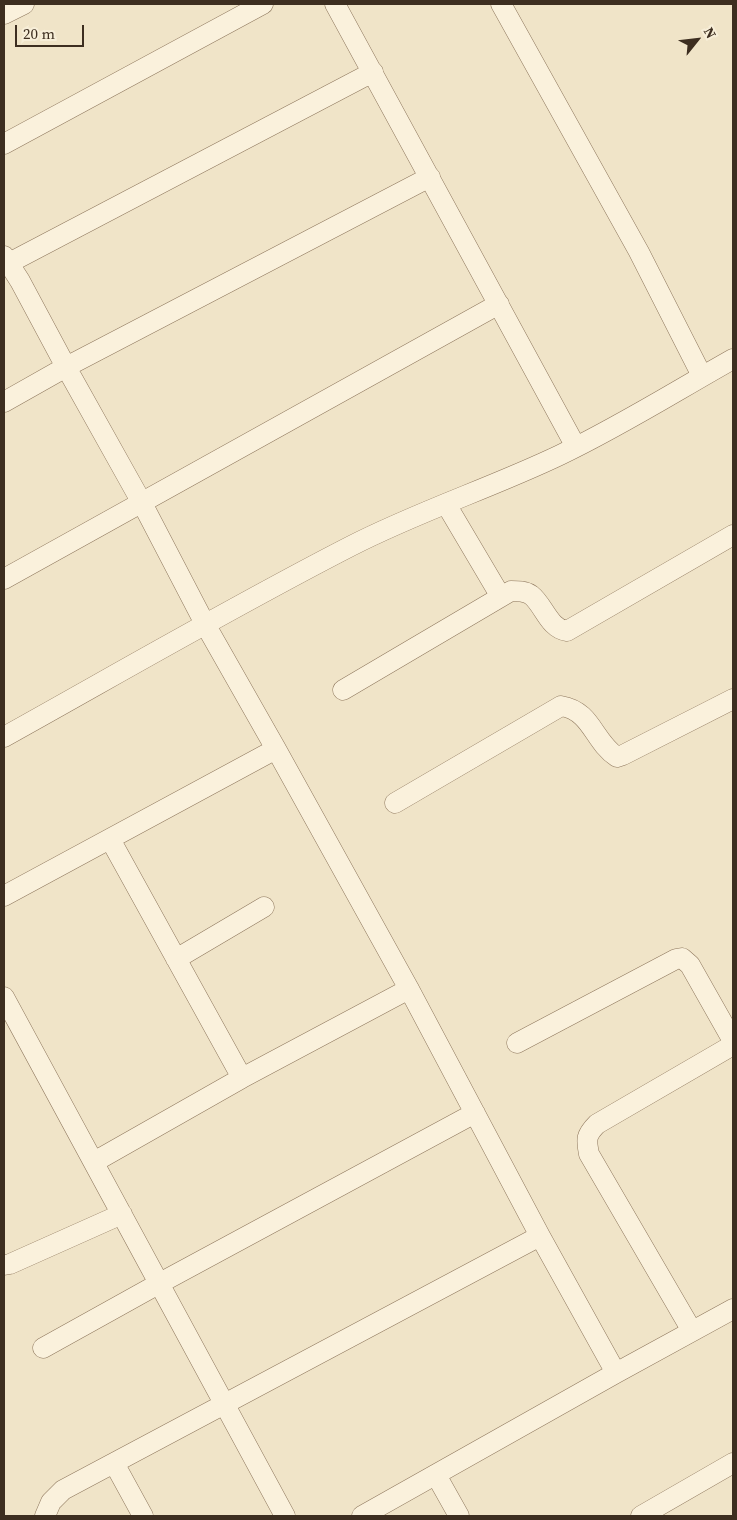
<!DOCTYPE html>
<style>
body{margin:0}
#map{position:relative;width:737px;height:1520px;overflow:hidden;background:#f0e4c8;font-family:"Source Serif 4",serif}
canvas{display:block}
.frame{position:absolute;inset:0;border:5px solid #3d2e20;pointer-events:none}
.north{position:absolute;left:672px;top:15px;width:50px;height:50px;-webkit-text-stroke:4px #f7eed8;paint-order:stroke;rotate:61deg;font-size:14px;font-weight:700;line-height:20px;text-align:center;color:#3d2e20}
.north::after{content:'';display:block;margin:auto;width:18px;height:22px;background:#3d2e20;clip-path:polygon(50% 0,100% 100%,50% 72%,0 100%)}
.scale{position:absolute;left:15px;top:25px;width:69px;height:22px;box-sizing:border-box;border:2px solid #3d2e20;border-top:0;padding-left:6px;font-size:15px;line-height:18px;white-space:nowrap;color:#3d2e20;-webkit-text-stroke:4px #f7eed8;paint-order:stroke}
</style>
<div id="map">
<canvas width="737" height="1520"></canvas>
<div class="frame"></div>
<div class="north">N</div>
<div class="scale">20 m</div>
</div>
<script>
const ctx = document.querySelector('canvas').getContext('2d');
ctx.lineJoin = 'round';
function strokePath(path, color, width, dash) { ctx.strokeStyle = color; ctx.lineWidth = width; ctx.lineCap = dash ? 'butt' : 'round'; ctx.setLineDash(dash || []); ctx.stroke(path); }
const street = new Path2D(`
 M 335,4 L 576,447
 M 501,4 L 639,252 L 702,376
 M 4,14 L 24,4
 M 4,144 L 263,4
 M 4,256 L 20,281 L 66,367 L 142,503 L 205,624 L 276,749 L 409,989 L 540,1236 L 616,1373
 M 9,263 L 373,72
 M 4,402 L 66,367 L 430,177
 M 446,504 L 501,597
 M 4,579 L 499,304
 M 343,690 L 511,591 C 518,591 525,591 531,595 C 544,605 549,629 567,631 L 733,535
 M 4,737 C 119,673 234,606 351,546 C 419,511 491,488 560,455 C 619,427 676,391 733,359
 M 395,803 L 561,706 C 592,711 593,741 617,757 L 623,755 L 733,699
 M 110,839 L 242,1078
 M 4,896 L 276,749
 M 176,959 L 264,907
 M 4,997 L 285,1516
 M 517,1043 L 676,959 L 682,958 L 690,965 L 733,1041
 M 94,1162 L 242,1078 L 409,989
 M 4,1265 L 10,1264 L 122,1214
 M 692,1331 L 589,1154 C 586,1139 586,1135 597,1124 L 733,1045
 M 43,1348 L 160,1283 L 475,1113
 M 114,1463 L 143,1516
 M 436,1475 L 459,1516
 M 45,1516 L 51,1502 L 63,1490 L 540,1236
 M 362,1516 L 616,1373 L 733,1309
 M 641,1516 L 733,1463`);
strokePath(street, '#8d765c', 21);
strokePath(street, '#faf1dc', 20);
</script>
